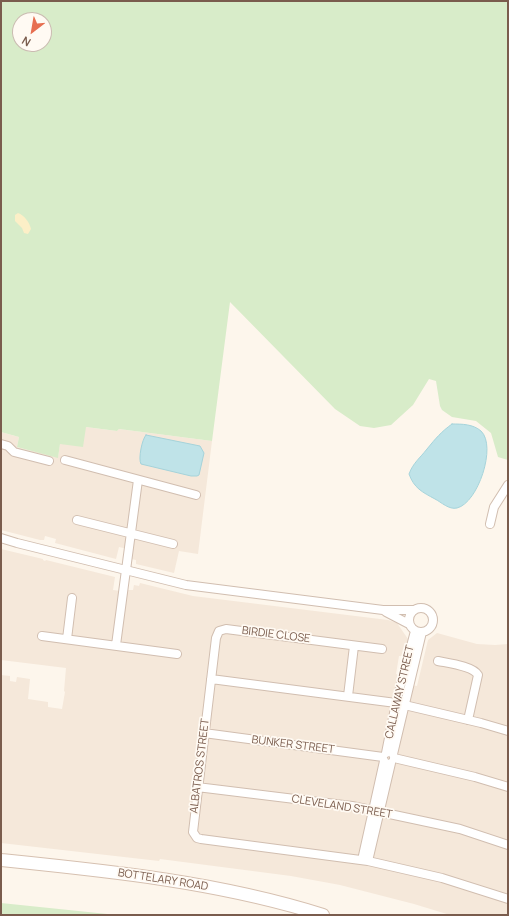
<!DOCTYPE html>
<style>
body{margin:0}
#map{position:relative;width:509px;height:916px;overflow:hidden;background:#fdf6ec;font-family:Manrope,sans-serif}
canvas{display:block}
.frame{position:absolute;inset:0;border:2px solid #7a5c4d;pointer-events:none}
.north{position:absolute;left:12px;top:12px;width:40px;height:40px;box-sizing:border-box;background:#fffaf3;border:1px solid #cabbb1;border-radius:50%;rotate:211deg;font-size:11px;font-weight:700;line-height:16px;text-align:center;color:#7a5c4d}
.north::after{content:'';display:block;margin:auto;width:14px;height:18px;background:#e76f51;clip-path:polygon(50% 0,100% 100%,50% 72%,0 100%)}
</style>
<div id="map">
<canvas width="509" height="916"></canvas>
<div class="frame"></div>
<div class="north">N</div>
</div>
<script>
const ctx = document.querySelector('canvas').getContext('2d');
ctx.lineJoin = 'round';
function fillPath(path, color) { ctx.fillStyle = color; ctx.fill(path, 'evenodd'); }
function strokePath(path, color, width, dash) { ctx.strokeStyle = color; ctx.lineWidth = width; ctx.lineCap = dash ? 'butt' : 'round'; ctx.setLineDash(dash || []); ctx.stroke(path); }
function label(font, color, halo, rows, align = 'center') {
  ctx.font = font + ' Manrope,sans-serif'; ctx.lineWidth = 3.5; ctx.setLineDash([]); ctx.textBaseline = 'middle'; ctx.strokeStyle = halo; ctx.fillStyle = color; for (const [text, x, y, turn = 0] of rows) {
    ctx.save(); ctx.translate(x, y); ctx.rotate((+turn || 0) * Math.PI / 180); ctx.textAlign = isNaN(turn) ? turn : align; if (halo) ctx.strokeText(text, 0, 0); ctx.fillText(text, 0, 0); ctx.restore();
  }
}
const residential = new Path2D(`
 M 86,427 L 117,431 L 119,429 L 212,441 L 198,554 L 179,551 L 174,573 L 136,564 L 136,560 L 131,559 L 132,550 L 119,547 L 116,559 L 55,543 L 56,539 L 45,536 L 44,540 L 40,540 L 1,530 L 1,432 L 19,437 L 17,447 L 58,457 L 60,444 Z
 M 1,549 L 43,559 L 43,560 L 45,561 L 46,560 L 115,577 L 113,590 L 128,592 L 128,590 L 133,590 L 134,585 L 139,586 L 140,583 L 193,596 L 388,620 L 397,623 L 408,639 L 404,656 L 399,656 L 396,674 L 407,677 L 406,684 L 417,686 L 428,640 L 437,633 L 477,644 L 495,645 L 508,644 L 508,915 L 450,915 L 414,904 L 340,885 L 291,876 L 160,859 L 159,861 L 1,843 L 1,675 L 10,676 L 10,681 L 16,682 L 17,677 L 30,679 L 28,699 L 48,702 L 48,707 L 62,709 L 65,692 L 64,691 L 66,668 L 1,660 Z`);
const green = new Path2D(`
 M 1,1 L 508,1 L 508,460 L 498,457 L 491,433 L 476,421 L 452,417 L 442,410 L 440,406 L 436,381 L 429,379 L 413,405 L 391,425 L 374,428 L 360,426 L 335,409 L 230,302 L 212,441 L 119,429 L 117,431 L 86,427 L 83,447 L 60,444 L 58,458 L 17,447 L 19,437 L 1,432 ZM 20,20 L 44,20 L 44,44 L 20,44 Z
 M 1,903 L 117,915 L 1,915 Z`);
const sand = new Path2D(`
 M 18,213 C 24,215 30,223 31,229 L 28,234 L 24,233 L 22,228 L 15,221 L 15,215 Z`);
const water = new Path2D(`
 M 452,424 C 462,424 473,424 481,431 C 497,446 478,503 457,508 C 449,510 441,502 435,499 C 422,492 414,488 409,474 C 413,463 420,458 427,449 C 436,438 441,432 452,424 Z
 M 146,435 L 200,446 L 204,453 L 199,475 L 197,476 L 191,476 L 141,464 C 138,459 142,439 146,435 Z`);
const minor = new Path2D(`
 M 1,444 L 8,446 L 14,452 L 49,461
 M 65,460 L 196,495
 M 77,520 L 173,544
 M 490,524 L 494,507 L 508,485
 M 1,538 L 17,543 L 186,585 L 383,610 L 413,610
 M409 620a12 12 0 1 1 24 0a12 12 0 1 1-24 0Z
 M 386,612 L 409,624
 M 42,636 L 177,654
 M 67,639 L 72,598
 M 116,645 L 138,480
 M 382,649 L 226,629 L 219,631 L 216,638 L 193,832 L 197,838 L 201,839 L 368,861 L 442,878 L 508,899
 M 438,661 C 447,663 473,666 478,675 L 468,720
 M 211,679 L 396,703 L 481,723 L 508,731
 M 348,696 L 354,646
 M 204,733 L 383,757
 M 386,753 L 396,703 L 415,631
 M 393,754 L 422,632
 M 394,758 L 475,777 L 508,787
 M 197,787 L 352,806 L 460,829 L 508,845
 M 362,860 L 384,761
 M 368,861 L 391,763`);
const secondary = new Path2D(`
 M 1,860 C 109,871 219,882 323,915`);
const streetNames = [
 ["BIRDIE CLOSE",276,635,7],
 ["CALLAWAY STREET",400,692,-77],
 ["BUNKER STREET",293,745,7],
 ["ALBATROS STREET",200,766,-83],
 ["CLEVELAND STREET",342,807,9],
 ["BOTTELARY ROAD",163,880,9]
];
fillPath(residential, '#f5e8da');
fillPath(green, '#d8ecc9');
fillPath(sand, '#fcefc7');
fillPath(water, '#bfe3e8');
strokePath(water, '#a5d3da', 1);
strokePath(minor, '#d1beb0', 10);
strokePath(secondary, '#d6c0b0', 14);
strokePath(minor, '#fff', 8);
strokePath(secondary, '#fff', 12);
label('11px', '#7a5c4d', '#fffaf3', streetNames);
</script>
